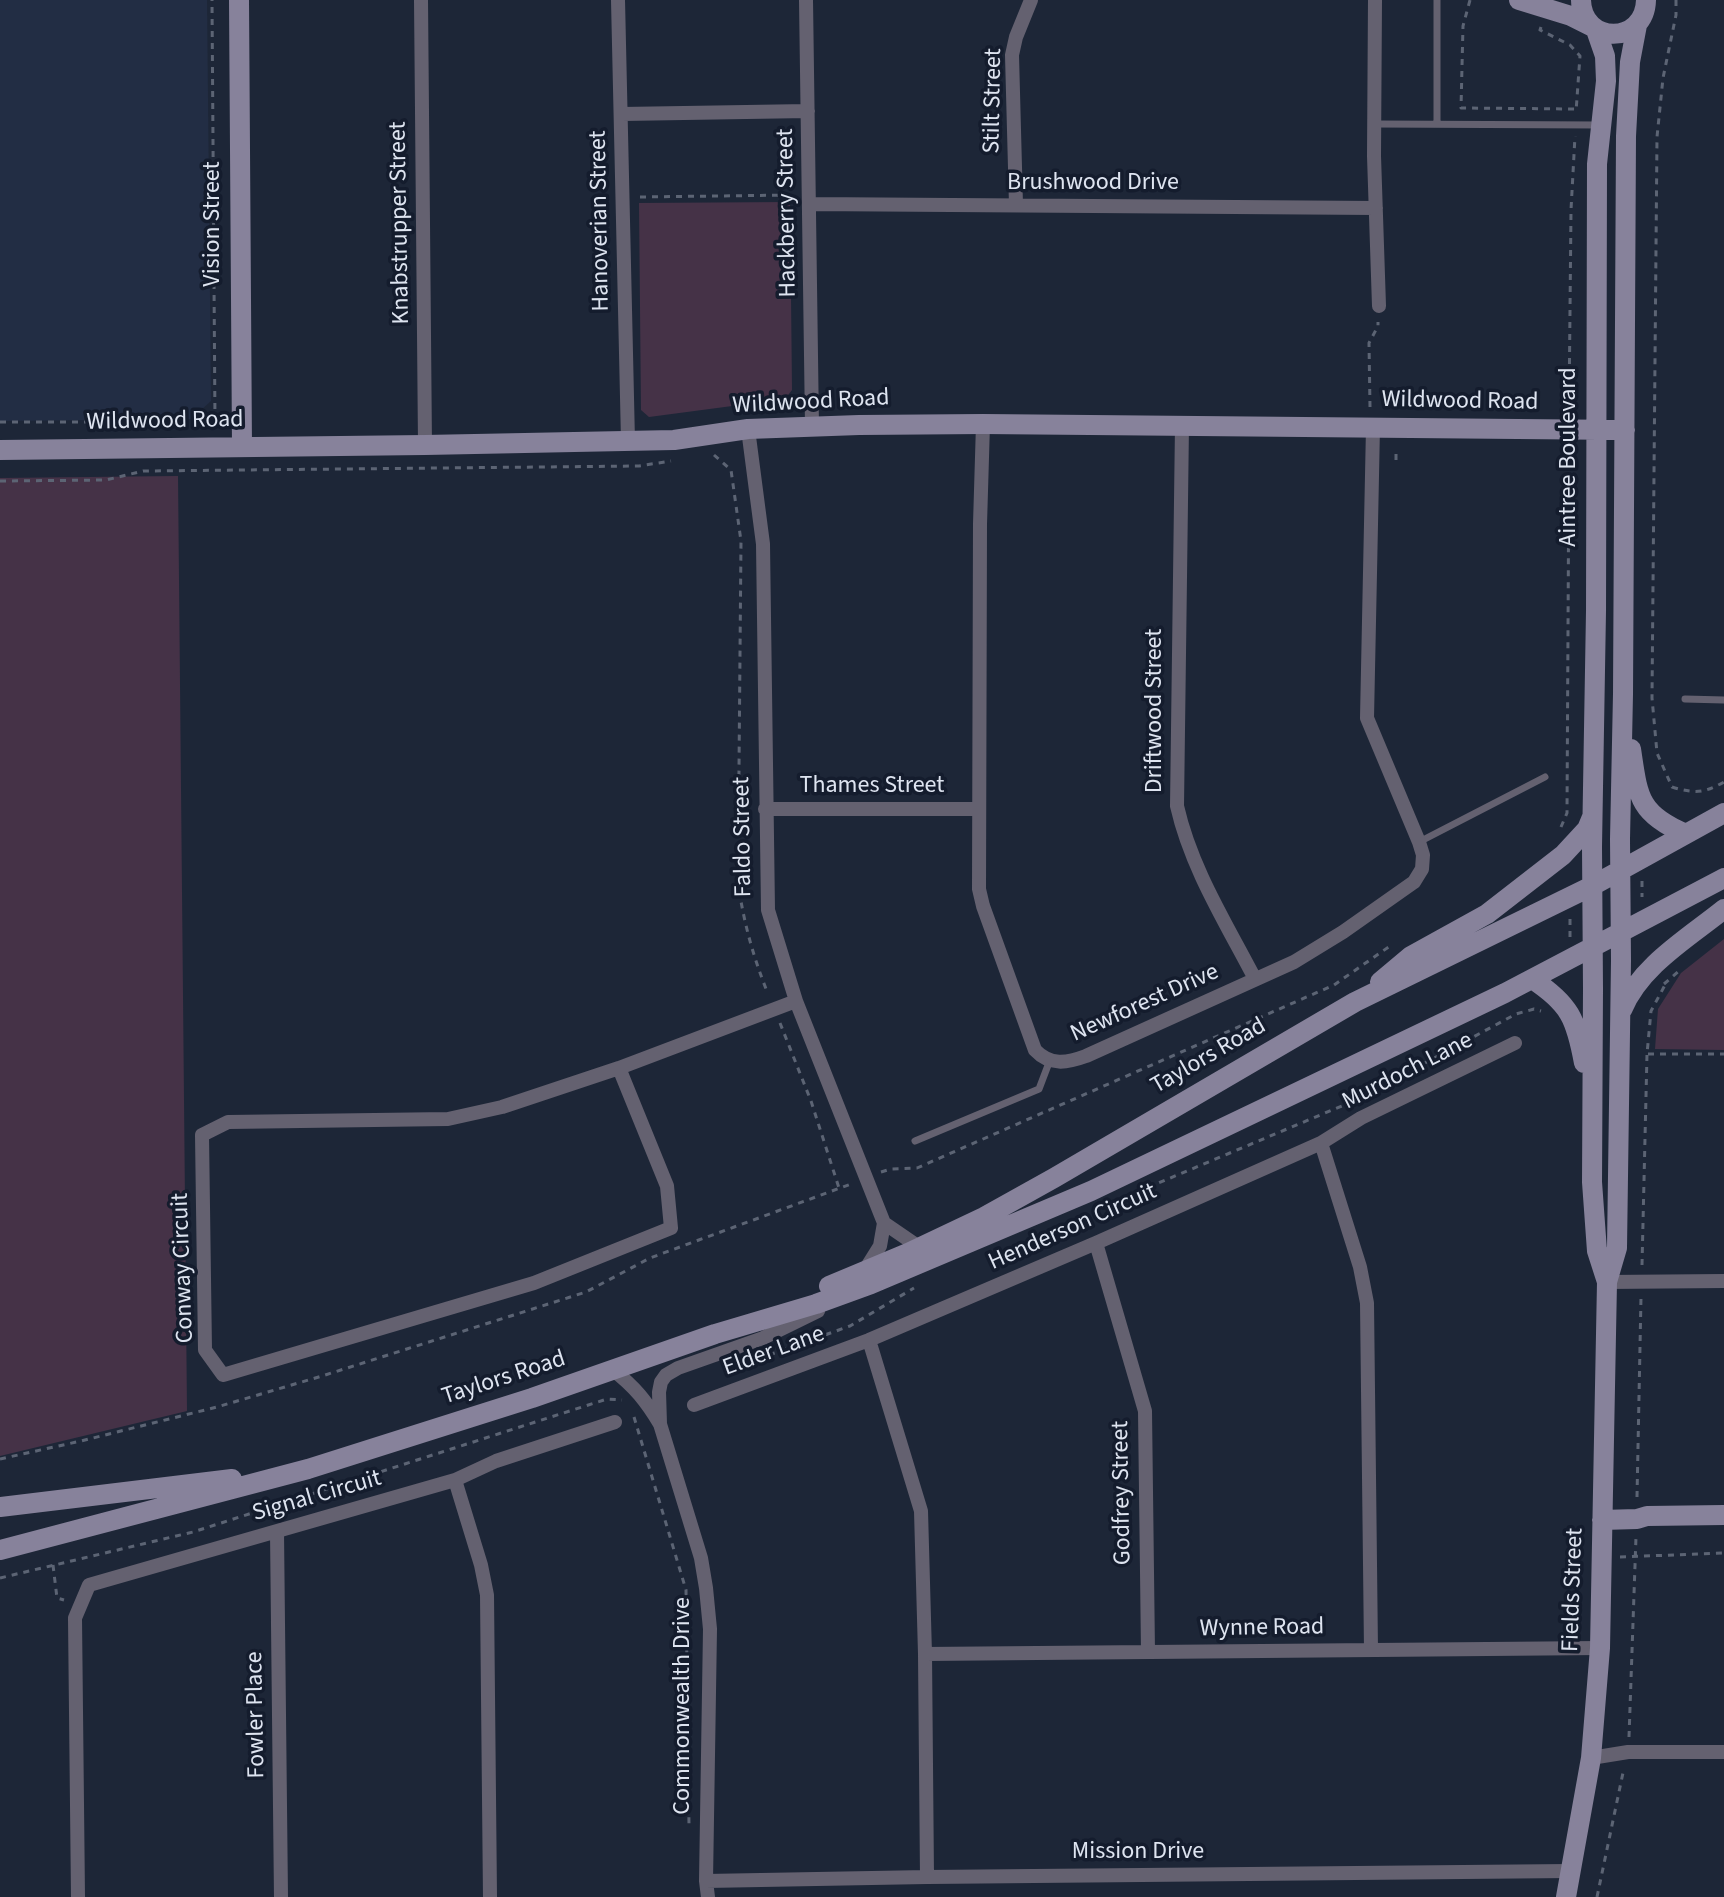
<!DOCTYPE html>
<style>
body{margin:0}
canvas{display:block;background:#1d2637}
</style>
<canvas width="1724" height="1897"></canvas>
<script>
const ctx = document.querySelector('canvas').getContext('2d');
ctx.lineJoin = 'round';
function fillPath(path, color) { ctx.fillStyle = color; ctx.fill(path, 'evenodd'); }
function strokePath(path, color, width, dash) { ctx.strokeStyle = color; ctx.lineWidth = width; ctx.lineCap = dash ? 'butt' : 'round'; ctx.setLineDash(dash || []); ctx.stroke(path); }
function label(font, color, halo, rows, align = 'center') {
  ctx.font = font + ' "Source Sans 3",sans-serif'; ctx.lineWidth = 7; ctx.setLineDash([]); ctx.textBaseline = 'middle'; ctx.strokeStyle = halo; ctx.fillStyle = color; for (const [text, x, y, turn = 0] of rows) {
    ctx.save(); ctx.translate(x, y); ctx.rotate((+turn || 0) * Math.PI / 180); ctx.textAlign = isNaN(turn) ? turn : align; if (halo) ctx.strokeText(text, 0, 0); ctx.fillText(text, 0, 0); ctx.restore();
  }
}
const built = new Path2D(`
 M 0,0 L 207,0 L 211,401 L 191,419 L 0,421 Z`);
const green = new Path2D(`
 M 790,202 L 792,390 L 785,399 L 649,417 L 641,410 L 639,203 Z
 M 178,476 L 187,1411 L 0,1456 L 0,478 Z
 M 1724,939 L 1724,1050 L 1655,1049 L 1658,1009 L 1681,973 Z`);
const path = new Path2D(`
 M 1470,0 L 1463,26 L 1461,108 L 1576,109
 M 1676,0 L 1676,15 L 1663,78 L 1657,137 L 1652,698 L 1657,753 L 1672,787 C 1695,794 1704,793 1724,782
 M 1541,27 L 1540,30 L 1570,45 L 1580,56 L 1576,112
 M 640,197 L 793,195
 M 1370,407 L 1369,343 L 1378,326 L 1378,322
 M 1569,412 L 1571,210 L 1575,136
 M 0,422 L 215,422 L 212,0
 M 714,455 L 731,470 L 741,541 L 738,883 C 744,924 753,956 768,994
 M 1396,460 L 1396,449
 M 0,481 L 106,480 L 143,471 L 639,466 L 671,461
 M 1561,827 L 1567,813 L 1569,448
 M 1642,881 L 1642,897
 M 1570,919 L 1570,939
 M 1664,984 L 1679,971
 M 780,1023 L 811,1101 L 839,1188
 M 1648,1054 L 1724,1054
 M 881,1172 L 891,1169 L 917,1168 L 1334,985 L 1390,946
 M 1137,1192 L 1356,1100 L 1516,1014 L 1534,1009 L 1541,1011
 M 1642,1265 L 1647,1054 L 1651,1011 L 1665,985
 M 769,1355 L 850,1326 L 914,1288
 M 634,1417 L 686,1590 L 689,1826
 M 0,1459 L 81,1441 L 217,1407 L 322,1376 L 586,1292 L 650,1258 L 851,1184
 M 1637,1497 L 1641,1297
 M 1620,1557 L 1724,1553
 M 53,1565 L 57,1598 L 64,1600
 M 0,1578 L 193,1532 L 607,1399 L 622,1400
 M 1629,1737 L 1636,1537
 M 1597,1897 L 1624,1768`);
const lane = new Path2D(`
 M 1437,123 L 1437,0
 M 1374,124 L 1600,125
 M 1685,699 L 1724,700
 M 1419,842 L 1545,777
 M 915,1141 L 1039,1089 L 1050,1060`);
const street = new Path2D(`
 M 421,0 L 425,445
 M 618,0 L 628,441
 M 806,0 L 812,426
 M 1375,0 L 1374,156 L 1379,306
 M 622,114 L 808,111
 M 810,204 L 1376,208
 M 1016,205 L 1012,55 L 1016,37 L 1031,0
 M 983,424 L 980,524 L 979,889 L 983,906 L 1035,1050 C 1050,1066 1067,1063 1086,1056 L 1294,962 L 1343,932 L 1414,882 L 1422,869 L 1423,855 L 1419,842 L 1367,718 L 1373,427
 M 1182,425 L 1177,806 C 1191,868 1226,923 1255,979
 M 748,429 L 763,544 L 768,910 L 796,1001 L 884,1223
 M 765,809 L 979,809
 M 619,1068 L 667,1186 L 671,1228 L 534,1283 L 223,1375 L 205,1350 L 202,1135 L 228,1122 L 448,1119 L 502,1107 L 619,1068 L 796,1001
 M 1321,1143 L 1361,1118 L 1515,1043
 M 884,1223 L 919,1247
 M 1096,1243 L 1145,1411 L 1148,1652
 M 865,1270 L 880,1246 L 884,1223
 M 1607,1282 L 1724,1281
 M 613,1370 C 635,1387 646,1401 660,1424
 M 694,1405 L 869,1340
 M 455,1480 L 496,1461 L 615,1422
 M 277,1532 L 281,1897
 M 925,1654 L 1600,1648
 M 1591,1758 L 1628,1752 L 1724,1752
 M 927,1877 L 925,1654 L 921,1511 L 869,1340 L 1096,1243 L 1321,1143 L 1360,1267 L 1367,1303 L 1371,1650
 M 706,1881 L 927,1877 L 1570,1871
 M 78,1897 L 75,1618 L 89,1585 L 455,1480 L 481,1565 L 487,1595 L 490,1897
 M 708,1897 L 706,1881 L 710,1629 L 706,1588 L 701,1558 L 660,1424 L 659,1392 L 661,1382 L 666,1375 L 678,1368 L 763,1338 L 818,1311`);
const secondary = new Path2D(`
 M 239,0 L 242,447
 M 1519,0 L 1571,16 L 1593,27
 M 1581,0 C 1582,45 1645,45 1646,0
 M 1596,30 L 1605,56 L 1606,81 L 1597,164 L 1596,611 L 1592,847 L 1593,989 L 1592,1182 L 1597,1251 L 1607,1282
 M 0,450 L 425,445 L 674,440 L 748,429 L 859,425 L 983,424 L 1625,430
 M 1631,749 C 1638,796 1638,814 1686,834
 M 1532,979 C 1570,1004 1576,1019 1584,1063
 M 1380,982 L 1411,956 L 1487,914 L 1563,855 L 1587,829 L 1592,817
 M 1622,1010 C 1640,966 1688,938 1724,909
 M 829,1286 L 908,1253 L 984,1217 L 1054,1178 L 1355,1002 L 1592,886 L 1724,813
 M 0,1507 L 232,1479
 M 1602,1520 L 1637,1519 L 1647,1516 L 1724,1515
 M 0,1550 L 308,1469 L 532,1398 L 715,1334 L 816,1304 L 871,1284 L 1091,1191 L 1505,993 L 1724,878
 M 1566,1897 L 1591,1758 L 1600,1648 L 1607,1282 L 1617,1248 L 1621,961 L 1620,839 L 1623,694 L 1626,136 L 1630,62 L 1637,25`);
const streetNames = [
 ["Stilt Street",994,101,-89],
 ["Brushwood Drive",1093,184],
 ["Hackberry Street",788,213,-91],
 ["Hanoverian Street",601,221,-91],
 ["Knabstrupper Street",401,223,-91],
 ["Vision Street",214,224,-90],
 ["Wildwood Road",1460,402,1],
 ["Wildwood Road",811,403,-3],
 ["Wildwood Road",165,422,-1],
 ["Aintree Boulevard",1570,457,-90],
 ["Driftwood Street",1156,711,-90],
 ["Thames Street",872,787],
 ["Faldo Street",744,837,-91],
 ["Newforest Drive",1145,1004,-24],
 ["Taylors Road",1209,1057,-30],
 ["Murdoch Lane",1408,1072,-27],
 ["Henderson Circuit",1073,1228,-24],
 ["Conway Circuit",184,1268,-92],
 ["Elder Lane",774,1352,-20],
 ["Taylors Road",504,1379,-18],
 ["Godfrey Street",1123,1493,-91],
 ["Signal Circuit",317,1497,-16],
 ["Fields Street",1574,1590,-88],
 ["Wynne Road",1262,1629,-1],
 ["Commonwealth Drive",684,1706,-90],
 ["Fowler Place",257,1715,-91],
 ["Mission Drive",1138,1853]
];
fillPath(built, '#222d44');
fillPath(green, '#453247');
strokePath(path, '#5c6474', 3, [6, 6]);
strokePath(lane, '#646170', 7);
strokePath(street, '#646170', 14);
strokePath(secondary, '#87829b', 20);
label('24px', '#dee4f0', '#141c2d', streetNames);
</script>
